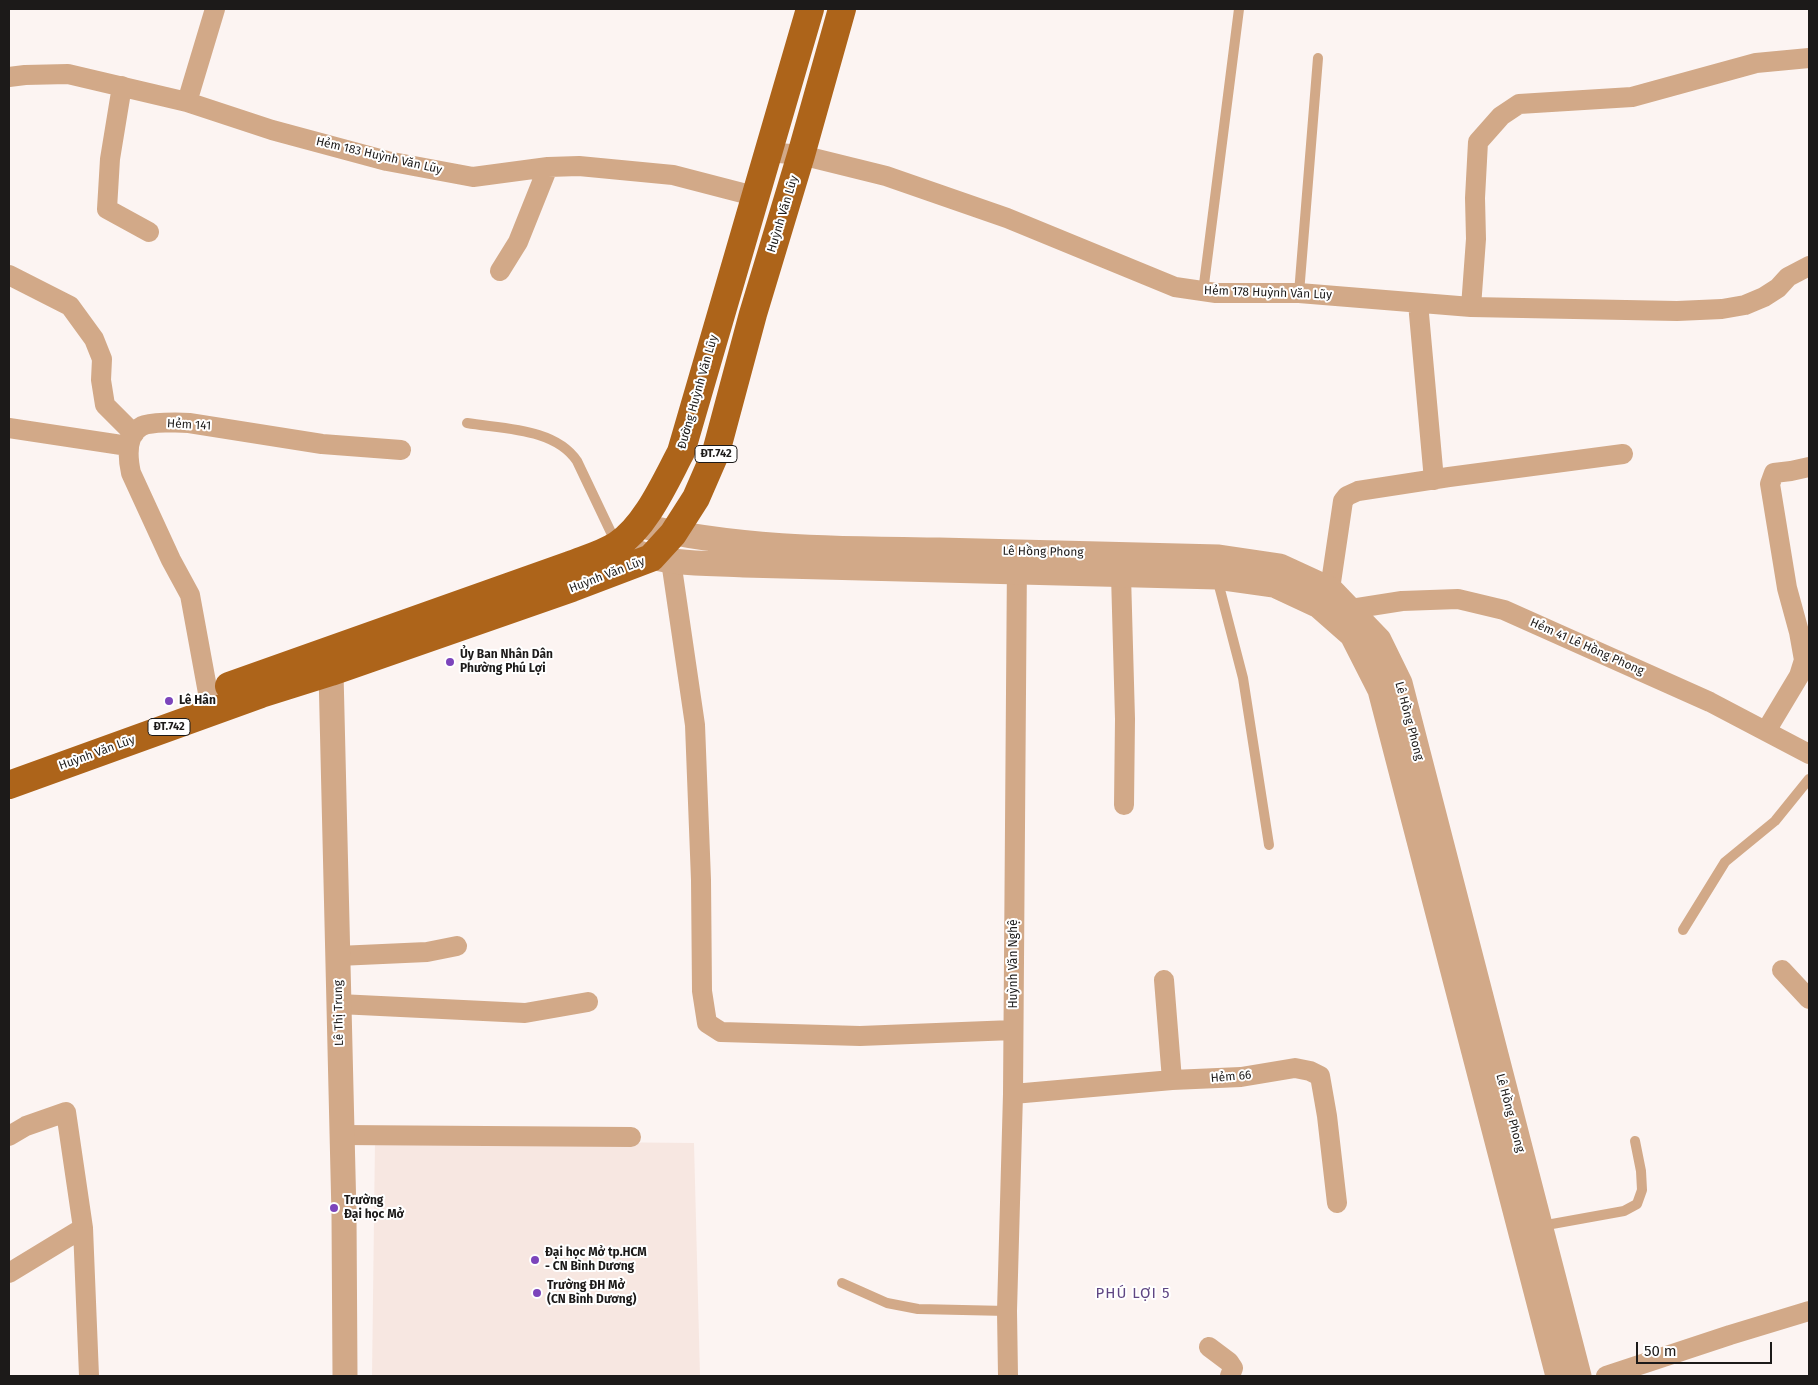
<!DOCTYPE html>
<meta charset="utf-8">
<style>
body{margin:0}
#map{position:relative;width:1818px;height:1385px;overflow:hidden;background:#fcf4f2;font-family:"Fira Sans",sans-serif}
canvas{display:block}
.frame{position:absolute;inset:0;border:10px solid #1c1a19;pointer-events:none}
.scale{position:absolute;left:1636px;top:1342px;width:136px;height:22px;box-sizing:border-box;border:2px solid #1c1a19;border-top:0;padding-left:6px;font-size:15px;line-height:18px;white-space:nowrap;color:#1c1a19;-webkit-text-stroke:4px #fff;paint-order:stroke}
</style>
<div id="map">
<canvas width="1818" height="1385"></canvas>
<div class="frame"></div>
<div class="scale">50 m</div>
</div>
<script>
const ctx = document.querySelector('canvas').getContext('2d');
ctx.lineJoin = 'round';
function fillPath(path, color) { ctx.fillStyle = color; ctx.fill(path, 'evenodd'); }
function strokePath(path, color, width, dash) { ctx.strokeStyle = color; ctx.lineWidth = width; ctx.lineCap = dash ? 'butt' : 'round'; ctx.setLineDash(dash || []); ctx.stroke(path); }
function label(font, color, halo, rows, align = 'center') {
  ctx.font = font + ' "Fira Sans",sans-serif'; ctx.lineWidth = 4; ctx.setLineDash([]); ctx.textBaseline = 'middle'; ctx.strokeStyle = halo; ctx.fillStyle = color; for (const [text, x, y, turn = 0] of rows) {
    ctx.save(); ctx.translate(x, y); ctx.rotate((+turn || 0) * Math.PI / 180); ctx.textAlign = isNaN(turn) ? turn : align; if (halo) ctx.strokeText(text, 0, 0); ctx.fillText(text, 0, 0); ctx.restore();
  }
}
const built = new Path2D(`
 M 375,1140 L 694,1143 L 700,1376 L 372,1376 Z`);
const service = new Path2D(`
 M 1203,292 L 1239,9
 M 1299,293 L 1318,58
 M 467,423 C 503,429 555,428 577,461 L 616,543
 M 1217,578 L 1243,678 L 1269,845
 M 1683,930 L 1725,862 L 1775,821 L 1809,779
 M 1541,1226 L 1624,1211 L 1637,1204 L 1642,1190 L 1641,1171 L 1635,1141
 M 842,1283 L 887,1303 L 918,1309 L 1007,1311`);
const minor = new Path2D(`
 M 9,77 L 25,75 L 68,74 L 187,102 L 272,130 L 387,161 L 473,177 L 548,167 L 579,166 L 673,175 L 754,196
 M 122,86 L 110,159 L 107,209 L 149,232
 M 187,102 L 215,9
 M 768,152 L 801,155 L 886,176 L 1007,218 L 1175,287 L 1216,293 L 1299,293 L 1471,307 L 1677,311 L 1722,309 L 1745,305 L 1764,297 L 1778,288 L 1788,277 L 1809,266
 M 500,271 L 518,242 L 548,167
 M 9,275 L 70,306 L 94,339 L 102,359 L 101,380 L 105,405 L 134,434
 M 1418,303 L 1434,480
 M 1471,307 L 1476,239 L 1475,198 L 1478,142 L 1501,116 L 1519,104 L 1632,97 L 1756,63 L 1809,58
 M 9,428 L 128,446
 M 671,561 L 695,725 L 701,880 L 702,991 L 707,1023 L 721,1032 L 860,1036 L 1013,1030
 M 1121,575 L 1125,719 L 1124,805
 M 1330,589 L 1343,501 L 1347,496 L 1358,491 L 1449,477 L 1623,454
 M 1351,609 L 1402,601 L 1458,599 L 1504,610 L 1710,702 L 1809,754
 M 208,693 L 190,595 L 171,560 L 131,473 C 128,459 125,435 142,426 C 150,422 179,422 189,423 L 322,444 L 401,450
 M 1766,731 L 1799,676 L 1804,660 L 1799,632 L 1787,588 L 1770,484 L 1774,473 L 1791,471 L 1809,467
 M 338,956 L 427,952 L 457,946
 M 1782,970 L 1809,999
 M 1164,980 L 1172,1080
 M 339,1004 L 525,1013 L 588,1002
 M 1013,1094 L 1172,1080 L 1241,1077 L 1295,1068 L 1310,1071 L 1320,1076 L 1327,1116 L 1337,1203
 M 342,1135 L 631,1137
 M 9,1136 L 26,1126 L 66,1112 L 83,1228 L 89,1376
 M 9,1273 L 83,1228
 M 1209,1347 L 1229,1362 L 1233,1368 L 1230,1376
 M 1008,1376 L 1007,1311 L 1013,1094 L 1017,558
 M 1606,1376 L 1730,1335 L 1809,1311`);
const tertiary = new Path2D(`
 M 638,525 C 736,549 839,549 939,550 C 1032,552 1126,555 1219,557 L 1280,566 L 1330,589 L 1379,640 L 1400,683 L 1579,1376
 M 636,552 C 669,565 708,563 744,565 L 1217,577 L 1274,585 L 1319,606 L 1352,635 L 1380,690 L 1558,1376
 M 324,653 L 331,672 L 344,1215 L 345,1376`);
const primary = new Path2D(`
 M 229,686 L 570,565 C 585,559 603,554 617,545 C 646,526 665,482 681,452 L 810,9
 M 9,785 L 261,694 L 331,672 L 572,588 L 651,558 L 673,534 L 696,498 L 716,452 L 753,314 L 801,155 L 842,9`);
const markers = [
 [450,662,5,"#7c44bb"],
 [169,701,5,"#7c44bb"],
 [334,1208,5,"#7c44bb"],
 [535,1260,5,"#7c44bb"],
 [537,1293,5,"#7c44bb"]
];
const shields = [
 [716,454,42],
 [169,727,42]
];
const shieldNames = [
 ["ĐT.742",716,454],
 ["ĐT.742",169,727]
];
const streetNames = [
 ["Hẻm 183 Huỳnh Văn Lũy",379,156,13],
 ["Huỳnh Văn Lũy",783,214,-73],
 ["Hẻm 178 Huỳnh Văn Lũy",1268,293,2],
 ["Đường Huỳnh Văn Lũy",698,392,-74],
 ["Hẻm 141",189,425,3],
 ["Lê Hồng Phong",1043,552,1],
 ["Huỳnh Văn Lũy",607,575,-21],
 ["Hẻm 41 Lê Hồng Phong",1587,647,24],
 ["Lê Hồng Phong",1409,721,75],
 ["Huỳnh Văn Lũy",97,753,-20],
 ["Huỳnh Văn Nghệ",1014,964,-90],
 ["Lê Thị Trung",339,1013,-91],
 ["Hẻm 66",1231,1077,-5],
 ["Lê Hồng Phong",1510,1113,75]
];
const poiNames = [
 ["Ủy Ban Nhân Dân",460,655],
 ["Phường Phú Lợi",460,669],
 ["Lê Hân",179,701],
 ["Trường",344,1201],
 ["Đại học Mở",344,1215],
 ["Đại học Mở tp.HCM",545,1253],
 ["- CN Bình Dương",545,1267],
 ["Trường ĐH Mở",547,1286],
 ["(CN Bình Dương)",547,1300]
];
const quarterNames = [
 ["PHÚ LỢI 5",1133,1294]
];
fillPath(built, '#f7e7e1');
strokePath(service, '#d2a988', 10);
strokePath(minor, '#d2a988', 20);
strokePath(tertiary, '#d2a988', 25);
strokePath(primary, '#ad641a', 28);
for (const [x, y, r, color] of markers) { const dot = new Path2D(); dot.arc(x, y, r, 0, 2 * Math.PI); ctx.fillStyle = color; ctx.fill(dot); strokePath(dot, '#fff', 2); }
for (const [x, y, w] of shields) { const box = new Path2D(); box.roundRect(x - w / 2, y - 8.5, w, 17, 4); ctx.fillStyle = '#fff'; ctx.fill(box); strokePath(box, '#1c1a19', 1); }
label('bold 11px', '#1c1a19', null, shieldNames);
label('12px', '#1c1a19', '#fff', streetNames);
label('bold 12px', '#1c1a19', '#fff', poiNames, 'left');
ctx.letterSpacing = '1px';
label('15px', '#5f4683', '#fff', quarterNames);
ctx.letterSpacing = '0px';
</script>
